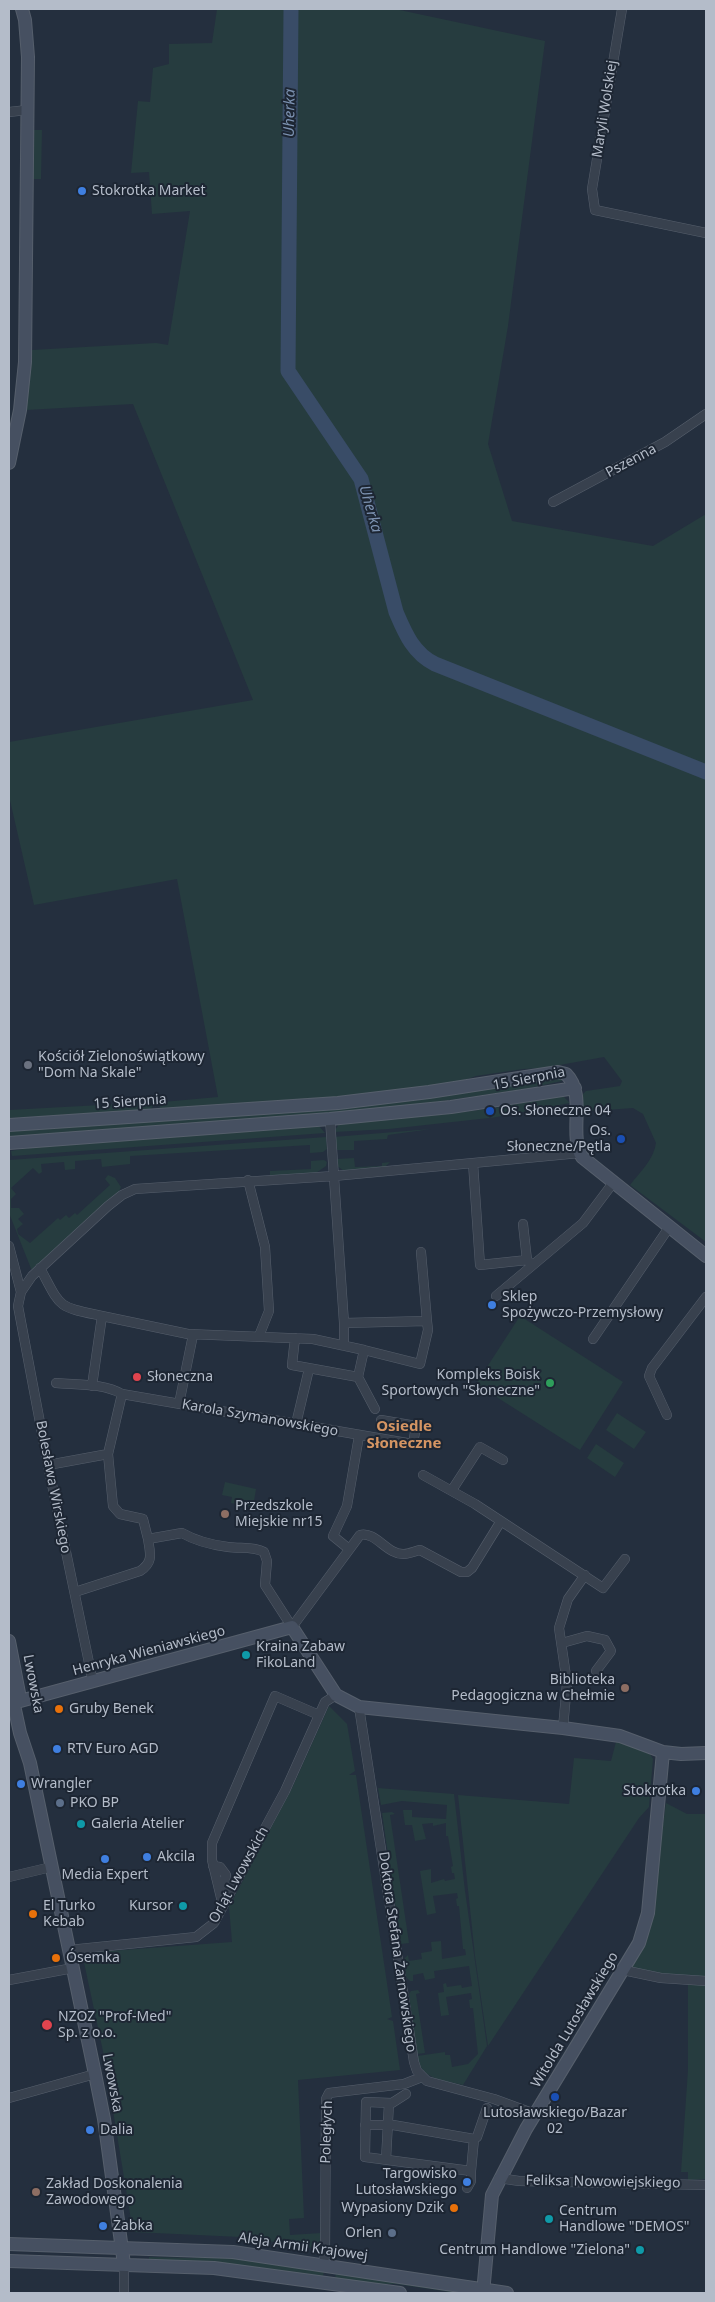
<!DOCTYPE html>
<meta charset="utf-8">
<style>
body{margin:0}
#map{position:relative;width:715px;height:2302px;overflow:hidden;background:#242f3e;font-family:"Noto Sans",sans-serif}
canvas{display:block}
.frame{position:absolute;inset:0;border:10px solid #b4bcc9;pointer-events:none}
</style>
<div id="map">
<canvas width="715" height="2302"></canvas>
<div class="frame"></div>
</div>
<script>
const ctx = document.querySelector('canvas').getContext('2d');
ctx.lineJoin = 'round';
function fillPath(path, color) { ctx.fillStyle = color; ctx.fill(path, 'evenodd'); }
function strokePath(path, color, width, dash) { ctx.strokeStyle = color; ctx.lineWidth = width; ctx.lineCap = dash ? 'butt' : 'round'; ctx.setLineDash(dash || []); ctx.stroke(path); }
function label(font, color, halo, rows, align = 'center') {
  ctx.font = font + ' "Noto Sans",sans-serif'; ctx.lineWidth = 4; ctx.setLineDash([]); ctx.textBaseline = 'middle'; ctx.strokeStyle = halo; ctx.fillStyle = color; for (const [text, x, y, turn = 0] of rows) {
    ctx.save(); ctx.translate(x, y); ctx.rotate((+turn || 0) * Math.PI / 180); ctx.textAlign = isNaN(turn) ? turn : align; if (halo) ctx.strokeText(text, 0, 0); ctx.fillText(text, 0, 0); ctx.restore();
  }
}
const green = new Path2D(`
 M 217,9 L 395,9 L 545,41 L 508,326 L 488,444 L 512,521 L 653,546 L 706,514 L 706,1242 L 630,1185 C 640,1172 654,1159 656,1143 L 643,1114 L 633,1108 L 580,1112 L 580,1097 L 586,1091 L 620,1086 L 622,1081 L 604,1057 L 543,1068 L 523,1069 L 476,1076 L 456,1083 L 337,1098 L 158,1110 L 163,1102 L 218,1097 L 177,879 L 34,905 L 9,796 L 9,742 L 253,700 L 133,404 L 26,410 L 32,350 L 156,343 L 168,345 L 190,211 L 152,214 L 149,172 L 131,173 L 138,101 L 150,102 L 153,68 L 169,64 L 169,44 L 212,43 Z
 M 31,130 L 42,130 L 41,179 L 32,179 Z
 M 550,1077 L 561,1079 L 562,1081 L 525,1089 L 366,1112 L 9,1139 L 9,1131 Z
 M 556,1096 L 564,1097 L 570,1103 L 491,1118 L 495,1108 Z
 M 156,1102 L 150,1110 L 9,1118 L 9,1110 Z
 M 486,1109 L 487,1112 L 492,1111 L 489,1118 L 389,1129 L 334,1132 L 339,1124 C 388,1118 437,1116 486,1109 Z
 M 319,1126 L 325,1133 L 12,1156 L 11,1151 L 57,1143 Z
 M 431,1129 L 388,1135 L 387,1139 L 354,1141 L 354,1150 L 336,1150 L 333,1137 Z
 M 326,1137 L 327,1149 L 323,1152 L 310,1153 L 310,1145 L 130,1156 L 130,1164 L 102,1167 L 101,1159 L 75,1161 L 75,1169 L 65,1170 L 64,1162 L 41,1164 L 42,1172 L 39,1174 L 33,1168 L 11,1188 L 16,1194 L 11,1199 L 11,1208 L 19,1208 L 24,1214 L 18,1219 L 23,1224 L 17,1229 L 18,1234 L 30,1243 L 58,1218 L 60,1220 L 66,1215 L 69,1218 L 75,1213 L 77,1215 L 110,1185 L 105,1179 L 108,1175 L 115,1178 L 121,1187 L 118,1193 L 32,1271 L 9,1213 L 9,1160 Z
 M 354,1158 L 355,1167 L 382,1166 L 382,1163 L 390,1162 L 384,1168 L 344,1171 L 336,1165 L 337,1159 Z
 M 324,1160 L 327,1162 L 326,1166 L 316,1173 L 270,1177 L 270,1171 L 311,1169 L 311,1161 Z
 M 520,1316 L 623,1382 L 580,1450 L 476,1384 Z
 M 617,1413 L 646,1432 L 634,1449 L 606,1430 Z
 M 596,1444 L 624,1463 L 615,1477 L 587,1458 Z
 M 225,1482 L 256,1489 L 253,1507 L 231,1503 L 232,1497 L 222,1495 Z
 M 329,1706 L 347,1724 L 355,1771 L 349,1775 L 356,1775 L 392,2017 L 387,2019 L 393,2021 L 400,2070 L 298,2080 L 304,2218 L 289,2219 L 290,2235 L 321,2233 L 321,2249 L 241,2237 L 133,2232 L 104,2056 L 82,1953 L 232,1942 L 229,1907 L 293,1786 Z
 M 616,1742 L 643,1749 L 643,1751 L 650,1754 L 653,1759 L 649,1807 L 639,1818 L 488,2046 L 475,1956 L 458,1795 L 569,1804 L 574,1758 L 611,1761 Z
 M 378,1788 L 454,1794 L 465,1891 L 487,2046 L 463,2085 C 443,2080 421,2080 417,2056 L 445,2052 L 445,2055 L 450,2055 L 452,2067 L 468,2064 L 478,2054 L 473,2008 L 470,2008 L 469,2000 L 472,1999 L 471,1993 L 446,1997 L 449,2015 L 441,2016 L 438,1993 L 444,1992 L 443,1984 L 446,1983 L 447,1987 L 461,1985 L 462,1988 L 472,1986 L 469,1966 L 434,1971 L 435,1978 L 425,1980 L 423,1973 L 413,1975 L 413,1981 L 410,1981 L 406,1977 L 404,1959 L 408,1955 L 409,1961 L 422,1959 L 421,1953 L 432,1951 L 431,1942 L 441,1941 L 442,1959 L 466,1955 L 465,1949 L 463,1949 L 459,1906 L 457,1906 L 456,1899 L 458,1898 L 457,1893 L 433,1896 L 436,1913 L 427,1915 L 420,1871 L 431,1869 L 431,1883 L 444,1879 L 445,1881 L 455,1879 L 454,1873 L 452,1873 L 451,1867 L 453,1866 L 448,1836 L 446,1836 L 446,1823 L 433,1826 L 433,1823 L 422,1824 L 426,1839 L 415,1841 L 412,1825 L 405,1825 L 403,1810 L 412,1810 L 412,1817 L 446,1819 L 447,1805 L 402,1801 L 381,1805 Z
 M 666,1803 L 687,1814 L 706,1814 L 706,2179 L 688,2180 L 688,2172 L 681,2172 L 688,2070 L 688,1978 L 631,1968 L 649,1924 Z
 M 392,1812 L 395,1814 L 390,1815 L 409,1943 L 401,1944 L 382,1813 Z
 M 418,1990 L 420,1993 L 416,1994 L 425,2053 L 417,2054 L 409,1994 L 411,1991 Z
 M 217,2255 L 324,2270 L 323,2277 L 217,2262 L 149,2260 L 149,2257 L 190,2258 Z
 M 336,2272 L 457,2290 L 457,2293 L 396,2284 L 372,2284 L 335,2279 Z`);
const river = new Path2D(`
 M 291,9 L 288,371 L 361,479 L 396,612 C 405,633 413,653 435,664 L 706,772`);
const street = new Path2D(`
 M 622,9 L 592,189 L 595,210 L 706,233
 M 9,112 L 27,110
 M 553,502 L 665,442 L 706,414
 M 330,1119 L 344,1323 L 427,1321 L 421,1252
 M 473,1163 L 480,1265 L 527,1260 L 532,1265
 M 248,1180 L 265,1247 L 269,1311 L 259,1336
 M 523,1224 L 527,1260
 M 9,1246 L 21,1292
 M 40,1268 C 62,1309 56,1306 102,1316 L 92,1386
 M 496,1296 L 583,1223 L 613,1183
 M 102,1316 L 188,1334 L 313,1339 L 364,1350 L 358,1377 L 375,1409
 M 344,1323 L 344,1346
 M 295,1338 L 292,1365 L 358,1377
 M 593,1339 L 670,1226
 M 364,1350 L 420,1364 L 428,1330 L 427,1321
 M 56,1383 C 77,1385 103,1383 122,1394 L 413,1444 L 416,1426 L 381,1420
 M 122,1394 L 108,1454 L 113,1506 L 120,1514 L 143,1519 L 148,1539 L 182,1533 C 196,1541 212,1545 228,1547 C 241,1549 252,1546 264,1552 L 267,1561 L 265,1585 L 292,1627 L 360,1535 C 376,1531 387,1555 404,1554 C 409,1554 415,1551 420,1550 L 461,1572 L 467,1572 L 472,1568 L 501,1521
 M 179,1404 L 193,1335
 M 667,1415 L 649,1376 L 652,1368 L 706,1297
 M 296,1424 L 309,1369
 M 48,1465 L 108,1454
 M 423,1475 L 475,1504 L 603,1588 L 625,1559
 M 452,1490 L 480,1447 L 503,1460
 M 349,1549 L 333,1536 L 347,1506 L 359,1436
 M 75,1592 L 140,1571 C 154,1562 150,1553 148,1539
 M 562,1643 L 587,1636 L 605,1640 L 611,1651 L 596,1671
 M 93,1682 L 48,1465 L 18,1306 L 21,1292 L 32,1276 L 108,1206 L 122,1195 L 135,1189 L 334,1176 L 580,1153
 M 359,1707 L 414,2062 L 417,2071 L 427,2081 L 494,2099 L 535,2114
 M 563,1728 L 567,1683 L 559,1628 L 568,1599 L 585,1575
 M 213,1866 L 220,1867 L 226,1875 L 221,1897
 M 9,1877 L 51,1867
 M 223,1906 L 212,1860 L 212,1843 L 275,1696 L 319,1715
 M 69,1950 L 196,1937 L 214,1923 L 285,1791 L 325,1702 L 336,1695
 M 623,1970 L 661,1978 L 706,1981
 M 9,1980 L 73,1968
 M 406,2094 L 392,2103 L 366,2102 L 365,2157 L 471,2171 L 471,2181 L 467,2188
 M 9,2098 L 95,2074
 M 365,2125 L 393,2125 L 474,2139 L 471,2171
 M 474,2139 L 477,2137 L 487,2108
 M 386,2160 L 389,2103
 M 499,2178 L 519,2181 L 706,2185
 M 124,2264 L 124,2293
 M 323,2265 L 325,2255 L 326,2099 L 329,2093 L 404,2084 L 422,2077`);
const secondary = new Path2D(`
 M 9,463 L 20,410 L 25,362 L 28,57 L 25,20 L 22,9
 M 9,1125 L 338,1103 L 429,1092 L 558,1072 L 566,1074 C 587,1095 568,1133 582,1157 L 706,1256
 M 9,1143 L 330,1119 L 451,1107 L 575,1088
 M 9,1641 L 19,1693
 M 9,1682 L 20,1733 L 30,1763 L 95,2074 L 104,2119 L 124,2264
 M 13,1703 L 292,1627 L 336,1695 L 359,1707 L 563,1728 L 620,1736 L 663,1752 L 681,1754 L 706,1753
 M 9,2244 L 233,2252 L 507,2293
 M 9,2261 L 214,2268 L 400,2293
 M 483,2293 L 492,2195 L 526,2129 L 639,1943 L 648,1913 L 663,1752`);
const markers = [
 [82,191,5,"#3f7fe0"],
 [28,1065,5,"#6b7280"],
 [490,1111,5,"#1a4fb4"],
 [621,1139,5,"#1a4fb4"],
 [492,1305,5,"#3f7fe0"],
 [137,1377,5,"#e0444e"],
 [550,1383,5,"#2e9e5b"],
 [225,1514,5,"#8d6e63"],
 [246,1655,5,"#0f9aa8"],
 [625,1688,5,"#8d6e63"],
 [59,1709,5,"#e8710a"],
 [57,1749,5,"#3f7fe0"],
 [21,1784,5,"#3f7fe0"],
 [696,1791,5,"#3f7fe0"],
 [60,1803,5,"#5c6f8a"],
 [81,1824,5,"#0f9aa8"],
 [147,1857,5,"#3f7fe0"],
 [105,1859,5,"#3f7fe0"],
 [183,1906,5,"#0f9aa8"],
 [33,1914,5,"#e8710a"],
 [56,1958,5,"#e8710a"],
 [47,2025,6,"#e0444e"],
 [555,2097,5,"#1a4fb4"],
 [90,2130,5,"#3f7fe0"],
 [467,2182,5,"#3f7fe0"],
 [36,2192,5,"#8d6e63"],
 [454,2208,5,"#e8710a"],
 [549,2219,5,"#0f9aa8"],
 [103,2226,5,"#3f7fe0"],
 [392,2233,5,"#5c6f8a"],
 [640,2250,5,"#0f9aa8"]
];
const streetNames = [
 ["Maryli Wolskiej",605,109,-81],
 ["Pszenna",631,461,-28],
 ["15 Sierpnia",529,1079,-11],
 ["15 Sierpnia",130,1102,-4],
 ["Karola Szymanowskiego",260,1418,10],
 ["Bolesława Wirskiego",53,1487,79],
 ["Henryka Wieniawskiego",149,1651,-15],
 ["Lwowska",33,1684,79],
 ["Orląt Lwowskich",239,1875,-61],
 ["Doktora Stefana Żarnowskiego",397,1952,82],
 ["Witolda Lutosławskiego",575,2020,-59],
 ["Lwowska",112,2083,79],
 ["Poległych",327,2132,-88],
 ["Feliksa Nowowiejskiego",603,2182,1],
 ["Aleja Armii Krajowej",303,2247,8]
];
const poiNames = [
 ["Stokrotka Market",92,191],
 ["Kościół Zielonoświątkowy",38,1057],
 ["\"Dom Na Skale\"",38,1073],
 ["Os. Słoneczne 04",500,1111],
 ["Os.",611,1131,"right"],
 ["Słoneczne/Pętla",611,1147,"right"],
 ["Sklep",502,1297],
 ["Spożywczo-Przemysłowy",502,1313],
 ["Kompleks Boisk",540,1375,"right"],
 ["Sportowych \"Słoneczne\"",540,1391,"right"],
 ["Słoneczna",147,1377],
 ["Przedszkole",235,1506],
 ["Miejskie nr15",235,1522],
 ["Kraina Zabaw",256,1647],
 ["FikoLand",256,1663],
 ["Biblioteka",615,1680,"right"],
 ["Pedagogiczna w Chełmie",615,1696,"right"],
 ["Gruby Benek",69,1709],
 ["RTV Euro AGD",67,1749],
 ["Wrangler",31,1784],
 ["Stokrotka",686,1791,"right"],
 ["PKO BP",70,1803],
 ["Galeria Atelier",91,1824],
 ["Akcila",157,1857],
 ["Media Expert",105,1875,"center"],
 ["El Turko",43,1906],
 ["Kebab",43,1922],
 ["Kursor",173,1906,"right"],
 ["Ósemka",66,1958],
 ["NZOZ \"Prof-Med\"",58,2017],
 ["Sp. z o.o.",58,2033],
 ["Lutosławskiego/Bazar",555,2113,"center"],
 ["02",555,2129,"center"],
 ["Dalia",100,2130],
 ["Targowisko",457,2174,"right"],
 ["Lutosławskiego",457,2190,"right"],
 ["Zakład Doskonalenia",46,2184],
 ["Zawodowego",46,2200],
 ["Wypasiony Dzik",444,2208,"right"],
 ["Centrum",559,2211],
 ["Handlowe \"DEMOS\"",559,2227],
 ["Żabka",113,2226],
 ["Orlen",382,2233,"right"],
 ["Centrum Handlowe \"Zielona\"",630,2250,"right"]
];
const waterNames = [
 ["Uherka",290,113,-89],
 ["Uherka",370,509,74]
];
const neighbourhoodNames = [
 ["Osiedle",404,1427],
 ["Słoneczne",404,1444]
];
fillPath(green, '#263c3f');
strokePath(river, '#394c67', 15);
strokePath(street, '#565f6c', 10);
strokePath(secondary, '#565f6c', 14);
strokePath(street, '#38414e', 9);
strokePath(secondary, '#465061', 12);
for (const [x, y, r, color] of markers) { const dot = new Path2D(); dot.arc(x, y, r, 0, 2 * Math.PI); ctx.fillStyle = color; ctx.fill(dot); strokePath(dot, '#1d2633', 2); }
label('14px', '#b4bcc9', '#1d2633', streetNames);
label('14px', '#b4bcc9', '#1d2633', poiNames, 'left');
label('italic 15px', '#7c92b1', '#1d2633', waterNames);
label('bold 15px', '#d59563', '#1d2633', neighbourhoodNames);
</script>
